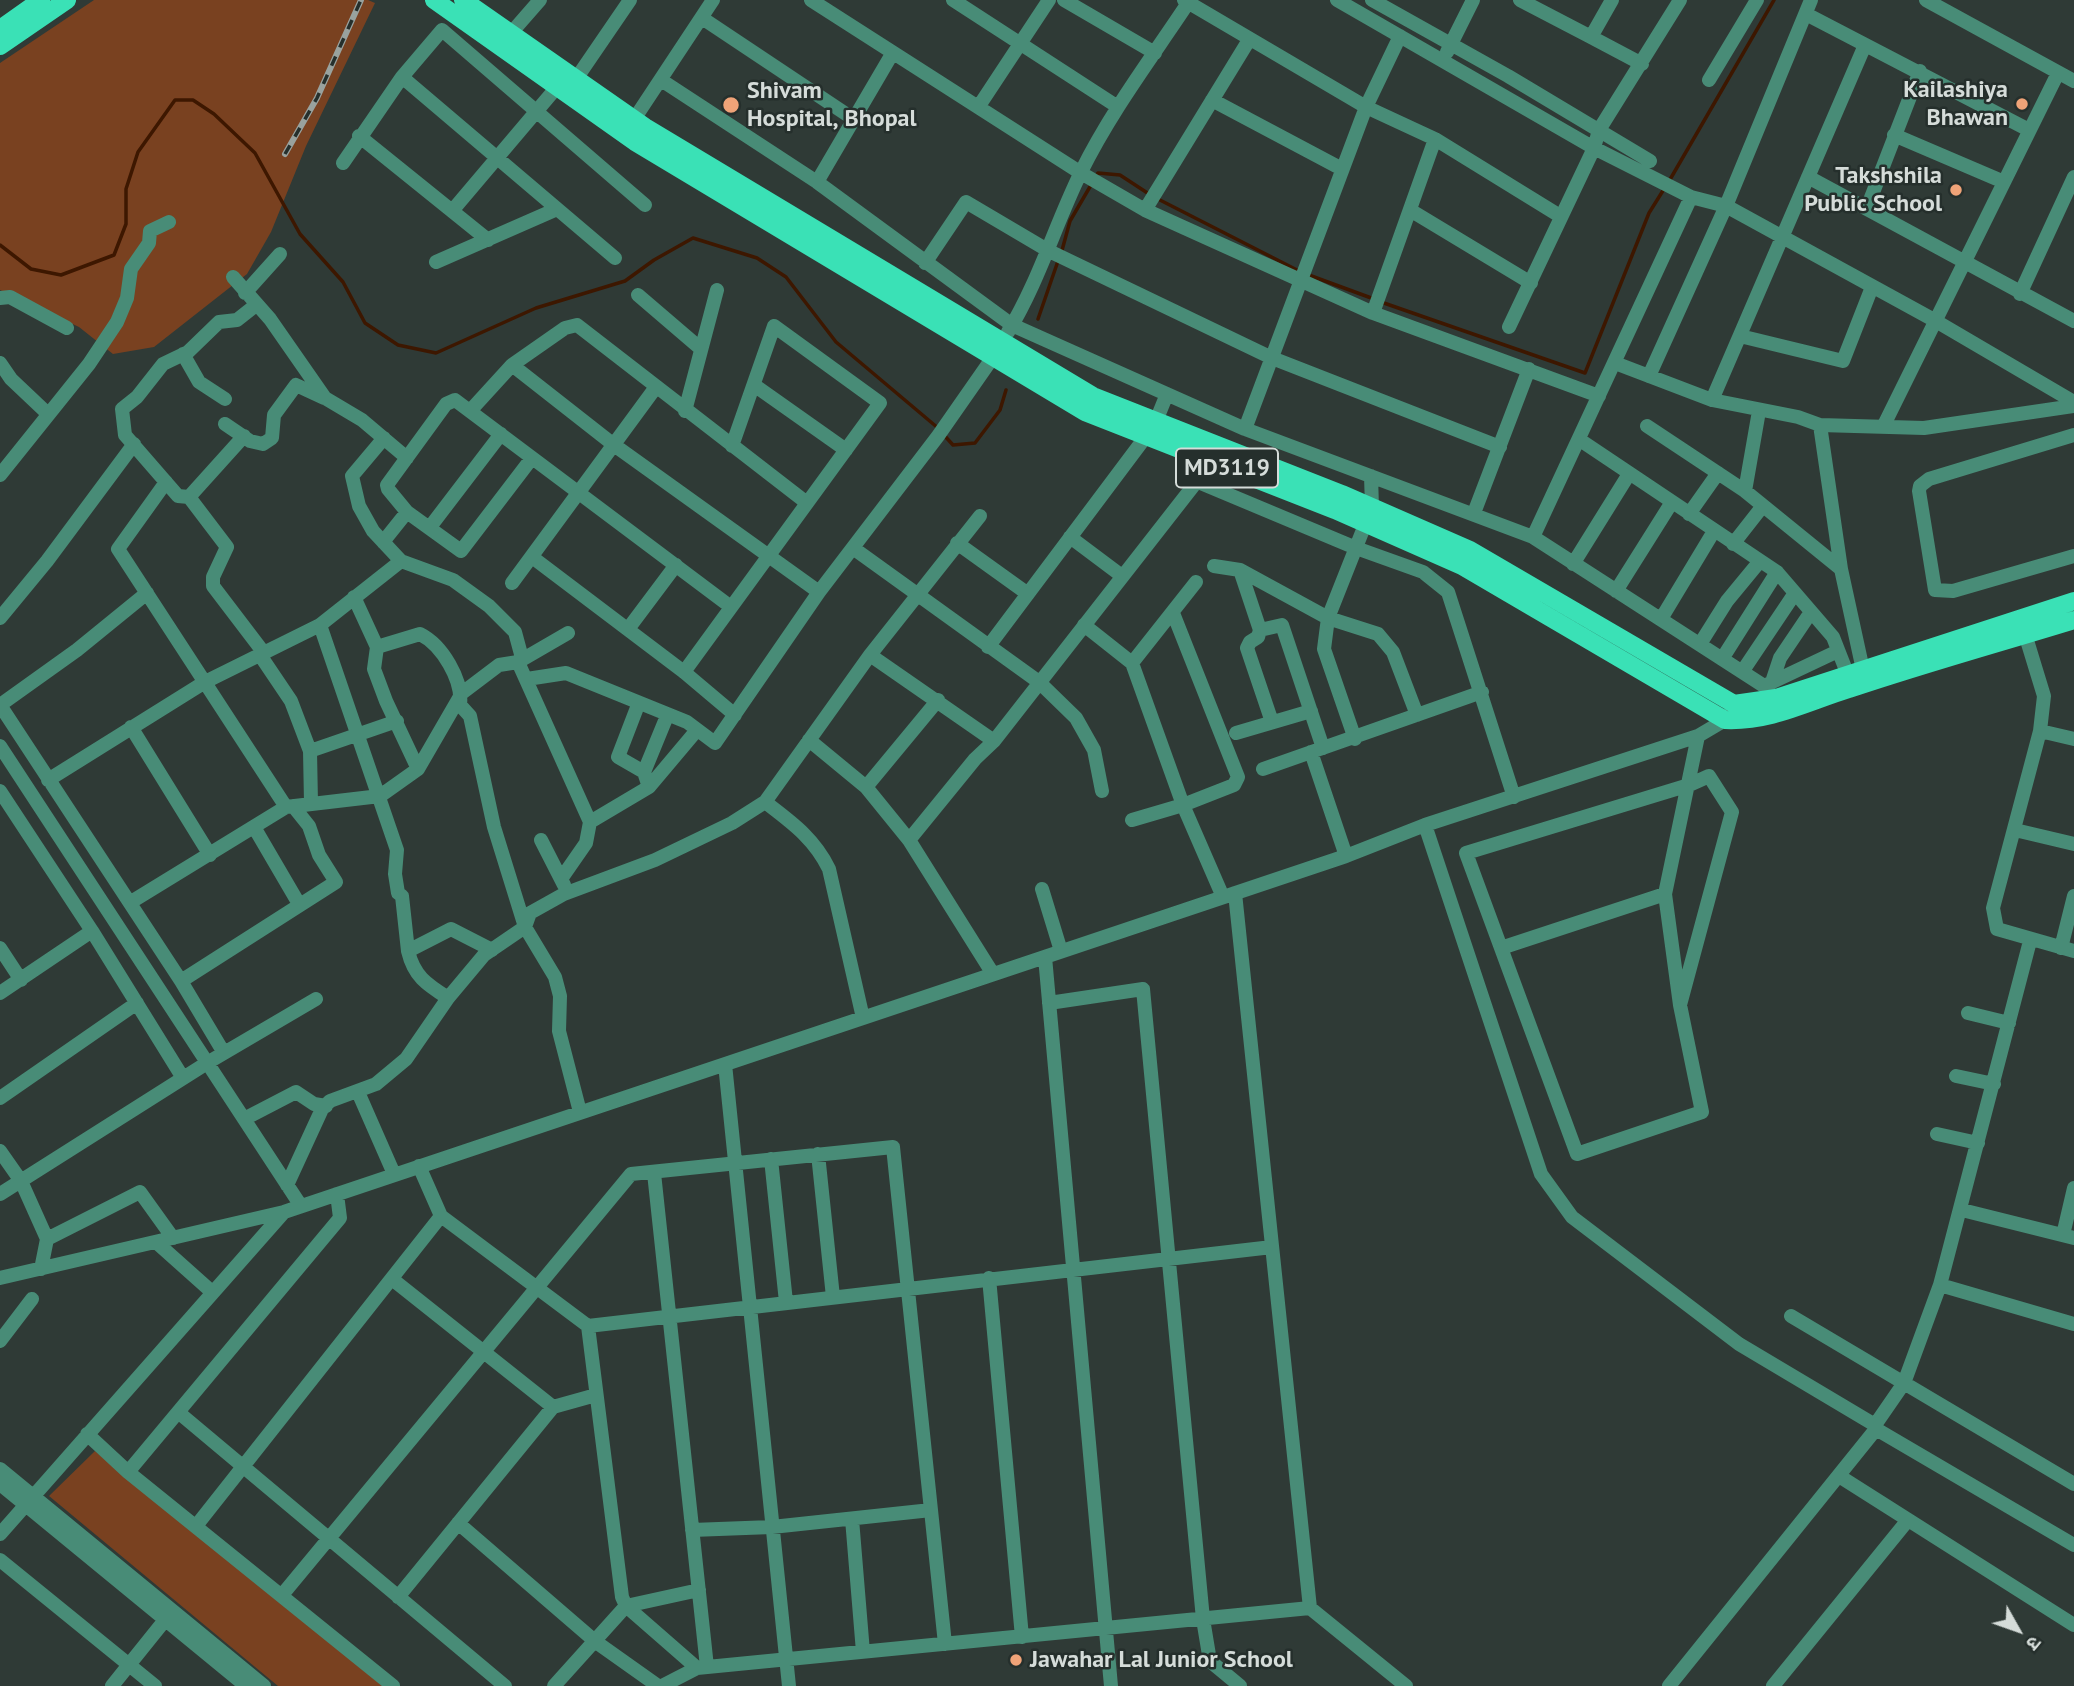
<!DOCTYPE html>
<meta charset="utf-8">
<style>
body{margin:0}
#map{position:relative;width:2074px;height:1686px;overflow:hidden;background:#2f3a36;font-family:"PT Sans","Noto Sans Devanagari",sans-serif}
canvas{display:block}
.north{position:absolute;left:1983px;top:1595px;width:70px;height:70px;-webkit-text-stroke:5px #252f2c;paint-order:stroke;rotate:130deg;font-size:19px;font-weight:700;line-height:28px;text-align:center;color:#d5dcd9}
.north::after{content:'';display:block;margin:auto;width:24px;height:32px;background:#d5dcd9;clip-path:polygon(50% 0,100% 100%,50% 72%,0 100%)}
</style>
<div id="map">
<canvas width="2074" height="1686"></canvas>
<div class="north">उ</div>
</div>
<script>
const ctx = document.querySelector('canvas').getContext('2d');
ctx.lineJoin = 'round';
function fillPath(path, color) { ctx.fillStyle = color; ctx.fill(path, 'evenodd'); }
function strokePath(path, color, width, dash) { ctx.strokeStyle = color; ctx.lineWidth = width; ctx.lineCap = dash ? 'butt' : 'round'; ctx.setLineDash(dash || []); ctx.stroke(path); }
function label(font, color, halo, rows, align = 'center') {
  ctx.font = font + ' "PT Sans",sans-serif'; ctx.lineWidth = 5; ctx.setLineDash([]); ctx.textBaseline = 'middle'; ctx.strokeStyle = halo; ctx.fillStyle = color; for (const [text, x, y, turn = 0] of rows) {
    ctx.save(); ctx.translate(x, y); ctx.rotate((+turn || 0) * Math.PI / 180); ctx.textAlign = isNaN(turn) ? turn : align; if (halo) ctx.strokeText(text, 0, 0); ctx.fillText(text, 0, 0); ctx.restore();
  }
}
const green = new Path2D(`
 M 94,0 L 368,0 L 375,3 L 306,146 L 271,232 L 247,274 L 154,347 L 113,354 L 79,327 L 0,290 L 0,63 Z
 M 95,1451 L 383,1686 L 278,1686 L 49,1496 Z`);
const stream = new Path2D(`
 M 1095,178 L 1098,173 L 1120,175 L 1149,194
 M 1668,183 L 1774,0
 M 1156,198 L 1299,271
 M 0,245 L 31,269 L 61,275 L 114,255 L 126,224 L 126,189 L 138,152 L 175,100 L 193,100 L 214,114 L 255,153 L 300,234 L 343,282 L 365,323 L 398,345 L 436,353 L 536,308 L 625,281 L 654,260 L 693,238 L 757,258 L 786,277 L 836,342 L 938,428
 M 1061,254 L 1070,221 L 1091,185
 M 1306,274 L 1374,299
 M 1381,302 L 1585,373 L 1649,213 L 1664,189
 M 1038,319 L 1058,261
 M 943,434 L 953,445 L 975,443 L 1000,410 L 1006,390`);
const minor = new Path2D(`
 M 811,0 L 1081,173 L 1145,210 L 1373,313 L 1599,396
 M 953,0 L 1118,107
 M 1064,0 L 1155,53
 M 1184,0 L 1366,107 L 1435,139 L 1560,216
 M 1337,0 L 1594,148 L 1691,197 L 1726,206 L 1934,320 L 2074,402
 M 1372,0 L 1508,76 L 1650,161
 M 1520,0 L 1591,37 L 1612,0
 M 1926,0 L 2074,81
 M 1806,14 L 2029,130
 M 702,18 L 855,120
 M 1591,37 L 1642,64
 M 505,40 L 540,0
 M 1447,52 L 1473,0
 M 402,77 L 615,258
 M 576,79 L 630,0
 M 661,80 L 817,182 L 1012,325 L 1245,429 L 1533,537 L 1764,686 L 1779,704
 M 1709,80 L 1757,0
 M 1212,100 L 1342,169
 M 979,106 L 1049,0
 M 629,127 L 713,0
 M 1894,135 L 2004,182
 M 359,136 L 488,240
 M 343,163 L 402,77 L 442,30 L 645,205
 M 1808,177 L 2074,321
 M 817,182 L 892,54
 M 1867,208 L 1920,71
 M 1145,210 L 1249,40
 M 1410,210 L 1531,283
 M 452,211 L 557,87
 M 436,262 L 557,209
 M 925,263 L 966,202 L 1049,251 L 1272,358 L 1500,447
 M 233,277 L 270,319 L 325,398 L 362,420 L 407,458
 M 245,293 L 280,254
 M 2020,294 L 2074,177
 M 638,295 L 701,349
 M 0,298 L 10,297 L 67,328
 M 1373,313 L 1435,139
 M 1509,327 L 1594,148 L 1599,130 L 1680,0
 M 1008,332 C 1039,281 1055,225 1081,172 C 1111,111 1153,56 1190,0
 M 1740,336 L 1843,361 L 1872,287
 M 183,354 L 199,382 L 225,399
 M 0,363 L 11,379 L 48,414
 M 1615,363 L 1712,400 L 1798,417 L 1820,425 L 1924,428 L 2074,406
 M 512,365 L 565,328 L 577,325 L 807,503
 M 1649,376 L 1726,206 L 1811,0
 M 754,385 L 846,450
 M 1712,400 L 1865,45
 M 470,411 L 512,365 L 614,445 L 819,592
 M 685,411 L 717,290
 M 1156,421 L 1167,394
 M 225,424 L 250,441 L 263,444 L 272,438 L 274,415 L 296,385 L 324,398
 M 1820,425 L 1841,569 L 1863,670
 M 1647,426 L 1745,491 L 1841,569
 M 1883,427 L 2058,73
 M 1245,429 L 1366,107 L 1400,36
 M 2074,435 L 1929,479 L 1920,486 L 1919,491 L 1935,590 L 1953,591 L 2074,556
 M 244,436 L 189,497 L 178,496 L 125,435 L 122,409 L 137,397 L 163,364 L 188,352 L 219,322 L 237,320 L 256,305
 M 384,438 L 352,476 L 359,506 L 373,531 L 401,561 L 453,580 L 489,606 L 515,632 L 522,658
 M 1580,440 L 1777,572 L 1833,637 L 1851,683
 M 532,458 L 461,551 L 407,512 L 388,489 L 387,485 L 446,404 L 455,400 L 731,607
 M 0,475 L 89,364 L 117,322 L 127,298 L 131,269 L 149,243 L 150,231 L 169,222
 M 1196,481 L 1356,548 L 1423,572 L 1448,592 L 1514,797
 M 166,482 L 118,549 L 286,807
 M 1745,491 L 1759,411
 M 189,497 L 227,547 L 213,577 L 213,586 L 264,653
 M 1474,513 L 1529,369
 M 1689,514 L 1718,473
 M 430,527 L 501,434
 M 1070,537 L 1122,576
 M 1533,537 L 1691,197
 M 383,542 L 407,512
 M 957,543 L 1028,594
 M 1733,544 L 1762,507
 M 853,548 L 1039,682 L 1076,718 L 1094,750 L 1102,791
 M 532,557 L 684,672 L 735,715
 M 401,561 L 320,625 L 397,850 L 395,874 L 398,893 L 402,896 L 408,951
 M 1573,564 L 1629,474
 M 1214,566 L 1240,570 L 1328,618 L 1378,634 L 1393,652 L 1417,715
 M 1240,570 L 1260,630 L 1258,637 L 1250,642 L 1247,648 L 1272,722
 M 512,583 L 656,387
 M 1616,591 L 1672,502
 M 354,597 L 377,647 L 374,669 L 386,701 L 418,769
 M 0,618 L 47,561 L 134,444
 M 1661,619 L 1714,531
 M 2022,624 L 2044,696 L 2040,731 L 1993,908 L 1997,929 L 2074,951
 M 1084,625 L 1132,663 L 1183,805 L 1223,897
 M 628,629 L 676,565
 M 1260,630 L 1282,625 L 1323,748
 M 1700,644 L 1727,601 L 1760,561
 M 377,647 L 420,634 C 442,645 463,680 460,705 L 470,716 L 494,827 L 525,927 L 555,977 L 560,996 L 559,1031 L 580,1112
 M 988,647 L 1147,435
 M 260,655 L 291,701 L 310,751 L 311,803
 M 870,655 L 994,741
 M 1722,659 L 1777,572
 M 518,662 L 568,633
 M 1132,663 L 1196,582
 M 684,672 L 880,403 L 774,326 L 732,446
 M 1742,672 L 1795,593
 M 527,679 L 566,673 L 687,722 L 715,743 L 819,592 L 938,436 L 998,350
 M 1772,682 L 1780,658 L 1811,612
 M 1764,686 L 1838,651
 M 0,705 L 181,981 L 224,1053
 M 0,705 L 77,650 L 147,593
 M 638,705 L 618,757 L 644,772 L 649,787
 M 131,727 L 210,855
 M 2040,731 L 2074,739
 M 1236,733 L 1311,711
 M 1355,739 L 1324,649 L 1328,618 L 1372,507 L 1371,476
 M 809,740 L 866,787 L 909,840 L 993,974
 M 0,746 L 301,1206
 M 310,751 L 397,721
 M 1311,752 L 1346,856
 M 1263,769 L 1482,692
 M 644,772 L 667,716
 M 48,780 L 205,682 L 320,625
 M 866,787 L 938,700
 M 0,791 L 92,931 L 183,1078
 M 765,802 C 791,822 814,838 829,869 L 863,1018
 M 1132,820 L 1183,805 L 1234,785 L 1238,777 L 1173,613
 M 590,822 L 649,787 L 697,730
 M 1425,825 L 1541,1174 L 1572,1217 L 1739,1344 L 1875,1425 L 1876,1429 L 1669,1686
 M 254,827 L 299,904
 M 2015,830 L 2074,844
 M 541,840 L 564,885
 M 909,840 L 975,759 L 994,741 L 1212,462
 M 1042,889 L 1061,951
 M 1235,893 L 1310,1608
 M 131,902 L 286,807 L 380,796 L 418,769 L 462,693 L 499,665 L 518,662 L 590,822 L 586,843 L 561,879
 M 0,948 L 21,980
 M 1501,948 L 1665,894
 M 2061,948 L 2074,896
 M 1045,957 L 1111,1686
 M 181,981 L 336,882 L 319,855 L 309,826 L 293,806
 M 0,993 L 92,931
 M 448,998 C 426,984 414,976 408,951 L 451,929 L 492,950
 M 1049,1003 L 1143,989 L 1203,1619 L 1210,1661 L 1240,1686
 M 1680,1005 L 1732,812 L 1709,776 L 1689,785 L 1466,853 L 1577,1154 L 1702,1112 L 1680,1005 L 1665,894 L 1698,736
 M 1968,1013 L 2009,1023
 M 725,1064 L 789,1686
 M 1956,1076 L 1994,1084
 M 358,1092 L 394,1174
 M 0,1098 L 137,1003
 M 244,1119 L 296,1092 L 314,1104 L 326,1106
 M 1937,1134 L 1978,1143
 M 0,1151 L 21,1181 L 47,1239 L 41,1269
 M 818,1154 L 833,1297
 M 771,1159 L 786,1302
 M 419,1166 L 441,1216 L 588,1326 L 1272,1247
 M 654,1173 L 707,1667
 M 287,1185 L 322,1109 L 330,1101 L 376,1084 L 406,1059 L 448,998 L 484,955 L 525,927 L 530,913 L 564,894 L 655,860 L 732,823 L 765,802 L 870,655 L 980,516
 M 0,1194 L 207,1063 L 316,999
 M 1962,1210 L 2074,1238
 M 2063,1235 L 2074,1188
 M 47,1239 L 140,1192 L 173,1238
 M 156,1242 L 212,1292
 M 0,1278 L 284,1212 L 1346,856 L 1425,825 L 1698,736 L 1725,720 L 1728,715
 M 989,1278 L 1022,1637
 M 392,1279 L 553,1407
 M 1940,1285 L 2074,1324
 M 1791,1316 L 2074,1484
 M 588,1326 L 622,1597 L 626,1606 L 697,1668
 M 0,1341 L 32,1299
 M 178,1412 L 505,1686
 M 1875,1425 L 1904,1383 L 1940,1285 L 2030,941
 M 1876,1429 L 2074,1545
 M 87,1434 L 128,1472 L 393,1686
 M 0,1469 L 264,1686
 M 128,1472 L 340,1218 L 337,1194
 M 1839,1476 L 2074,1625
 M 0,1484 L 246,1686
 M 852,1519 L 863,1652
 M 458,1523 L 596,1642 L 658,1686
 M 196,1526 L 441,1216
 M 692,1530 L 772,1527 L 931,1510
 M 0,1534 L 284,1212
 M 0,1560 L 155,1686
 M 282,1595 L 631,1174 L 893,1147 L 945,1644
 M 398,1597 L 553,1407 L 596,1395
 M 112,1686 L 165,1620
 M 554,1686 L 626,1606 L 699,1590
 M 662,1686 L 697,1668 L 1310,1608 L 1406,1686
 M 1773,1686 L 1908,1520`);
const major = new Path2D(`
 M 434,0 L 635,142 L 1085,412 L 1335,510 L 1462,566 L 1725,720 C 1770,722 1807,702 1849,689 C 1923,664 1999,643 2074,620
 M 463,0 L 645,127 L 1093,396 L 1342,494 L 1470,550 L 1734,704 L 1776,698 L 2074,601
 M 0,29 L 41,0
 M 0,46 L 67,0`);
const rail = new Path2D(`
 M 285,154 L 317,98 L 361,0`);
const markers = [
 [2022,104,7,"#efa378"],
 [731,105,9,"#efa378"],
 [1956,190,7,"#efa378"],
 [1016,1660,7,"#efa378"]
];
const shields = [
 [1227,468,102]
];
const shieldNames = [
 ["MD3119",1227,468]
];
const poiNames = [
 ["Kailashiya",2008,90],
 ["Bhawan",2008,118],
 ["Shivam",747,91,"left"],
 ["Hospital, Bhopal",747,119,"left"],
 ["Takshshila",1942,176],
 ["Public School",1942,204],
 ["Jawahar Lal Junior School",1030,1660,"left"]
];
fillPath(green, '#794120');
strokePath(stream, '#3d1700', 3.5);
strokePath(minor, '#488c77', 14);
strokePath(major, '#3ae1b6', 18);
strokePath(rail, '#99a29e', 6);
strokePath(rail, '#252f2c', 3.5, [10]);
for (const [x, y, r, color] of markers) { const dot = new Path2D(); dot.arc(x, y, r, 0, 2 * Math.PI); ctx.fillStyle = color; ctx.fill(dot); strokePath(dot, '#252f2c', 2.5); }
for (const [x, y, w] of shields) { const box = new Path2D(); box.roundRect(x - w / 2, y - 19.5, w, 39, 5); ctx.fillStyle = '#252f2c'; ctx.fill(box); strokePath(box, '#d5dcd9', 2); }
label('bold 23px', '#d5dcd9', null, shieldNames);
label('bold 24px', '#d5dcd9', '#252f2c', poiNames, 'right');
</script>
